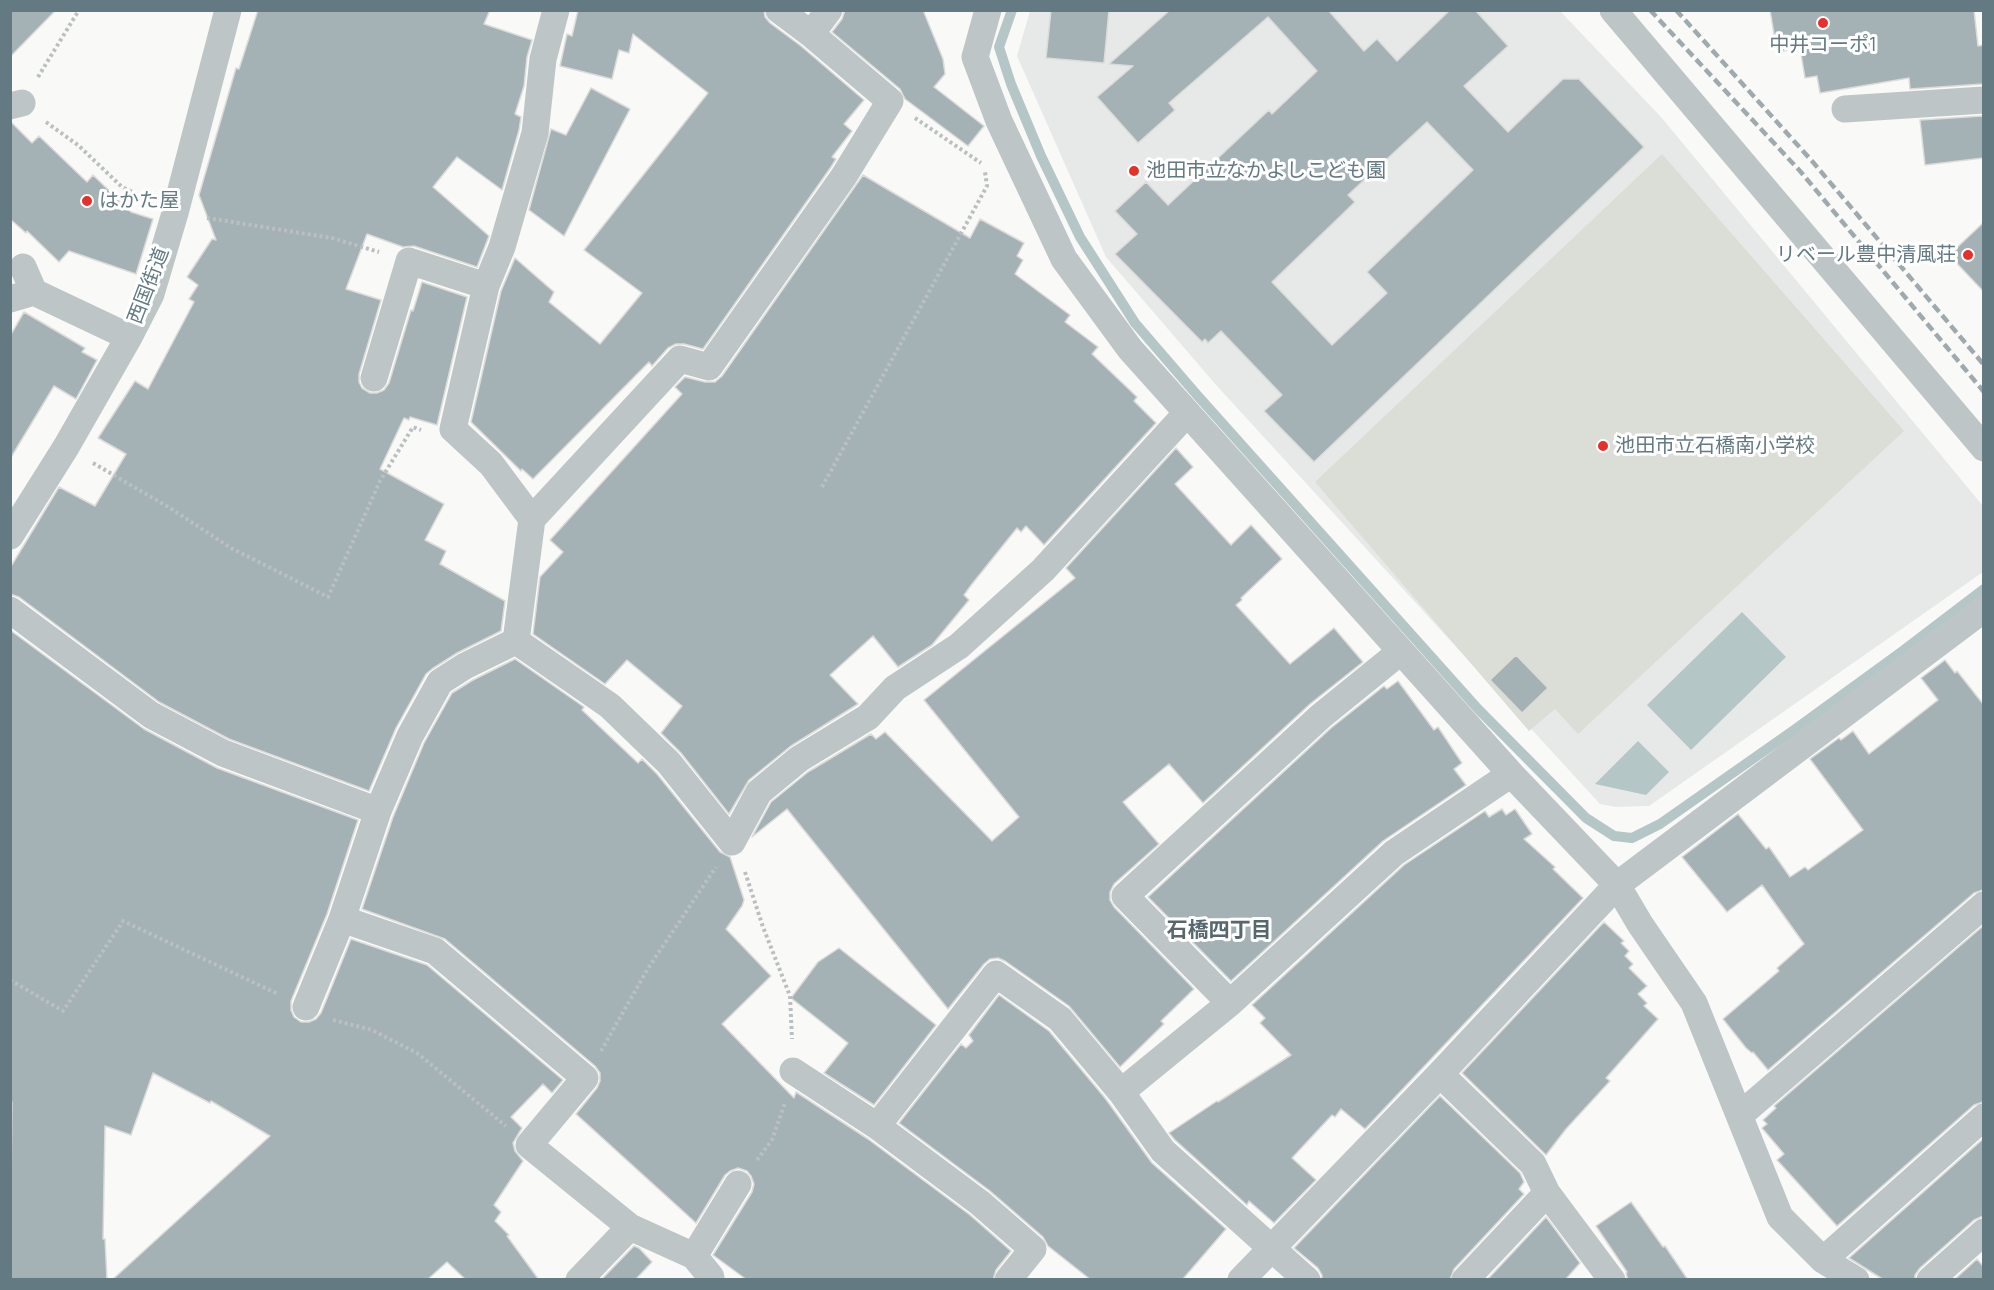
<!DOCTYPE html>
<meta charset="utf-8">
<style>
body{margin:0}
#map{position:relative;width:1994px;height:1290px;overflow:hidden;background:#f9f9f7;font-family:Manrope,sans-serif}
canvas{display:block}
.frame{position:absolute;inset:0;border:12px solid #647a82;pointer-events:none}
</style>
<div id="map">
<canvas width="1994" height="1290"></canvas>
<div class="frame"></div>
</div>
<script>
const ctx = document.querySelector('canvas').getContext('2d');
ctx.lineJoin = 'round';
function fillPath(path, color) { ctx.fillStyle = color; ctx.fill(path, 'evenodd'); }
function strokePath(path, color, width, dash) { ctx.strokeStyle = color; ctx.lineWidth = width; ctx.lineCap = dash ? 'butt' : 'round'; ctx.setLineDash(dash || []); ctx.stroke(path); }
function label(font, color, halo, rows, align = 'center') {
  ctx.font = font + ' Manrope,"Noto Sans JP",sans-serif'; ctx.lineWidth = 6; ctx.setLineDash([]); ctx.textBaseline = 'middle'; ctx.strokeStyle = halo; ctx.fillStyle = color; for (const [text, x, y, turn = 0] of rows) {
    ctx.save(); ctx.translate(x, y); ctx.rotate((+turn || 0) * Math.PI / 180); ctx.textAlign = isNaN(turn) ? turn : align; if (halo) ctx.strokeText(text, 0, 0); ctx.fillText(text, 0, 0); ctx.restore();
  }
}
const built = new Path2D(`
 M 1030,11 L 1560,11 L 1661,117 L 1983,506 L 1983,572 L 1649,806 L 1616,807 L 1600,804 L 1217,386 L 1106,257 L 1017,56 Z`);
const green = new Path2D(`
 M 1662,154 L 1904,431 L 1578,734 L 1555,709 L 1529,731 L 1315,482 Z`);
const water = new Path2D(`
 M 1742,612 L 1786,657 L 1691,750 L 1647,705 Z
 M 1638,741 L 1669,772 L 1646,795 L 1595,784 Z`);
const stream = new Path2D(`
 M 1012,10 L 999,47 L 1011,84 L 1041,156 L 1080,237 L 1135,323 L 1197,395 L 1478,709 L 1586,818 L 1614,836 L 1632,838 L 1660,824 L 1794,730 L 1904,650 L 1984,589`);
const building = new Path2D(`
 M 10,10 L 56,10 L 10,57 Z
 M 258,10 L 490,10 L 484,24 L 532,40 L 527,57 L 524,86 L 515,114 L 521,117 L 519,130 L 502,190 L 457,157 L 433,187 L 489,236 L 477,267 L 414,246 L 403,247 L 367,234 L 346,289 L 381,300 L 359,374 L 359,382 L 362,388 L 370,393 L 377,393 L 384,390 L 389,383 L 411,310 L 413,311 L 422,282 L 467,297 L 437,425 L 410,417 L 409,420 L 404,418 L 380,469 L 444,504 L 425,540 L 446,551 L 440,564 L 505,601 L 501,631 L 457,653 L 432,669 L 426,674 L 396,728 L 369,791 L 229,739 L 159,702 L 19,597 L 10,594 L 10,568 L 59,487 L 95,506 L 126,454 L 98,438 L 135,381 L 148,389 L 194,302 L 189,299 L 198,285 L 187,277 L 212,239 L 216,240 L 199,195 L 236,68 L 239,69 Z
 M 578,10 L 764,10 L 765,17 L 770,23 L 801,46 L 864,100 L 844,124 L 852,131 L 832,157 L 836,159 L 831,167 L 703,349 L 684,344 L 676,344 L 668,348 L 652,366 L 649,362 L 533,479 L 522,469 L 521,471 L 471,422 L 501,291 L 515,258 L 554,292 L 549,302 L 600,344 L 642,293 L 584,250 L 708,93 L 633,34 L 629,53 L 619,50 L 612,79 L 560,66 L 567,34 L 572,36 Z
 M 845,10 L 923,10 L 943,59 L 945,74 L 934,87 L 984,126 L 968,146 L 905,99 L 900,89 L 832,32 L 842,19 Z
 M 1051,10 L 1109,10 L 1104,63 L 1046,58 Z
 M 1170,10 L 1328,10 L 1364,51 L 1377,39 L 1397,61 L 1450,10 L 1475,10 L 1508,46 L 1464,86 L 1508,132 L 1563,79 L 1579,79 L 1644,147 L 1314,462 L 1264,411 L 1282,395 L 1221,331 L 1208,343 L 1205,339 L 1202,342 L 1115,254 L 1137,234 L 1115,211 L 1146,182 L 1168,205 L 1269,110 L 1272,114 L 1317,71 L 1268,17 L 1169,103 L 1175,110 L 1138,143 L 1097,97 L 1133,66 L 1109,64 ZM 1427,122 L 1473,170 L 1367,272 L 1387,293 L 1332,345 L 1272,282 L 1355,202 L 1348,195 Z
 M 1770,10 L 1974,10 L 1978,46 L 1983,45 L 1983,84 L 1910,89 L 1909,78 L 1820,93 L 1817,76 L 1805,78 L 1800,48 L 1777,52 Z
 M 591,88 L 630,109 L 564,236 L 529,210 L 551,129 L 566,135 Z
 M 1983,116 L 1983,158 L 1925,165 L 1920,120 Z
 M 10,121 L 32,143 L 39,136 L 87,182 L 93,175 L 131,212 L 153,219 L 136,274 L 69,251 L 59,262 L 27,231 L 26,233 L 10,219 Z
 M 863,175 L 970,238 L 980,219 L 1024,243 L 1017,256 L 1023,260 L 1015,274 L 1070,315 L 1065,322 L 1098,347 L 1092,354 L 1137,397 L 1134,401 L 1156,423 L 1044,545 L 1026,526 L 1021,532 L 1017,528 L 972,584 L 964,595 L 969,600 L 932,645 L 898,667 L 873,636 L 830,675 L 858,704 L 791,746 L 749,780 L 729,814 L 681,753 L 661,733 L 682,706 L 627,660 L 605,684 L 533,634 L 540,577 L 563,552 L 550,540 L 682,394 L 675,387 L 685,377 L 705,382 L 715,382 L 722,376 Z
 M 1983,223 L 1983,291 L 1949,255 Z
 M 24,312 L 85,348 L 82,352 L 97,360 L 76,399 L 54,386 L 10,459 L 10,336 Z
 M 1176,448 L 1193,467 L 1175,484 L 1231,545 L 1251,525 L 1282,559 L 1241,598 L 1242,600 L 1236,605 L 1290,664 L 1334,628 L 1363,662 L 1310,704 L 1203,803 L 1169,764 L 1123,802 L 1159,844 L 1114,884 L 1110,892 L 1110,900 L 1114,907 L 1194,989 L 1161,1021 L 1164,1024 L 1120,1067 L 1069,1006 L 1005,961 L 998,958 L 990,959 L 984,964 L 948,1009 L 787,809 L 752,837 L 771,802 L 808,772 L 871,734 L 876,739 L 885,732 L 992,841 L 1019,817 L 924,700 L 1075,578 L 1066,568 Z
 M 10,630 L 144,729 L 217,768 L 358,820 L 327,914 L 291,1001 L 291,1010 L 294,1017 L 301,1022 L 309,1022 L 316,1019 L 321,1013 L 351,939 L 427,965 L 563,1080 L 552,1093 L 543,1084 L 511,1117 L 522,1128 L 513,1143 L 515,1151 L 523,1161 L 494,1205 L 501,1212 L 495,1221 L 509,1235 L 507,1236 L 539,1280 L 466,1280 L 447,1262 L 427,1280 L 112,1280 L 270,1136 L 211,1101 L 210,1103 L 153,1073 L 131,1135 L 105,1126 L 103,1239 L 105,1239 L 107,1280 L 10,1280 L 12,1102 L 10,1102 Z
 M 1516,655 L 1548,688 L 1522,713 L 1490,680 Z
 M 515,659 L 584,707 L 582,710 L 638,763 L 642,759 L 657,774 L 720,852 L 730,857 L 744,900 L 742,906 L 726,929 L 771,976 L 722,1024 L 794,1098 L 796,1092 L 868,1139 L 970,1215 L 1011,1251 L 996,1270 L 993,1280 L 747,1280 L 713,1255 L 752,1192 L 754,1184 L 751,1176 L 747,1171 L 738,1168 L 730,1171 L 725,1175 L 696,1223 L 576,1114 L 597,1088 L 600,1081 L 600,1073 L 595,1066 L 445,939 L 362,909 L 393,817 L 424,743 L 452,693 L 473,680 Z
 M 1945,660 L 1955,673 L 1957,671 L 1983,704 L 1983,890 L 1974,893 L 1768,1070 L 1753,1052 L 1752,1053 L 1746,1048 L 1723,1019 L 1779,971 L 1777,968 L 1804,944 L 1762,885 L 1727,912 L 1682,857 L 1738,814 L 1766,849 L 1769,847 L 1790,877 L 1805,867 L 1808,870 L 1863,830 L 1810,759 L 1839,738 L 1841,740 L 1853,731 L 1869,754 L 1938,700 L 1921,678 Z
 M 1398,681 L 1434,730 L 1438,727 L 1462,763 L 1454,769 L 1466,785 L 1383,841 L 1231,981 L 1148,897 L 1331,728 L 1384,686 L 1387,689 Z
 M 1502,809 L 1506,815 L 1515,809 L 1532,834 L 1524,839 L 1555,867 L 1553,869 L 1583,898 L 1365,1129 L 1341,1109 L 1335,1117 L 1332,1115 L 1292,1158 L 1316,1180 L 1274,1223 L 1249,1201 L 1247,1205 L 1175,1140 L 1169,1133 L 1217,1101 L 1218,1102 L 1291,1055 L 1260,1023 L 1265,1018 L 1252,1005 L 1404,865 L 1485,811 L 1489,817 Z
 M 1604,922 L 1624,941 L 1621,943 L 1629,951 L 1625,956 L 1633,964 L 1629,968 L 1647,986 L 1638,994 L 1647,1003 L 1644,1006 L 1658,1019 L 1606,1078 L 1610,1081 L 1566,1129 L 1546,1155 L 1462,1073 Z
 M 1983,926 L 1983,1102 L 1974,1105 L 1837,1226 L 1777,1160 L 1784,1154 L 1762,1128 L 1767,1124 L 1763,1120 L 1776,1108 L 1774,1106 Z
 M 839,948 L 936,1025 L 874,1105 L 824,1073 L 848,1043 L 791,998 L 818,962 Z
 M 999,995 L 1049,1031 L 1105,1098 L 1152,1163 L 1226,1229 L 1182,1280 L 1091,1280 L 1048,1246 L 1043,1237 L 990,1191 L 899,1123 L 961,1044 L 966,1048 L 973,1041 L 969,1035 Z
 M 1440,1096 L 1520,1173 L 1524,1182 L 1519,1189 L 1524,1194 L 1454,1269 L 1450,1280 L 1322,1280 L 1322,1275 L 1318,1268 L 1294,1248 Z
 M 1983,1139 L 1983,1216 L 1974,1220 L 1920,1268 L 1915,1275 L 1915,1280 L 1884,1280 L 1849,1258 Z
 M 1631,1202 L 1663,1247 L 1665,1246 L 1688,1280 L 1628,1280 L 1626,1273 L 1627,1272 L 1596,1226 Z
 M 1546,1217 L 1580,1263 L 1565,1280 L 1487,1280 Z
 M 634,1246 L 639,1248 L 652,1262 L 635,1280 L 601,1280 Z
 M 1977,1259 L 1983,1266 L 1983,1280 L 1954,1280 Z`);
const path = new Path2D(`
 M 38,77 L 79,10
 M 915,118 L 981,163
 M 46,122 L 78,145 L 122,187 L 147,199
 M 207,218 L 332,238 L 379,252
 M 93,463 L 170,508 L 231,548 L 328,597 L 380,481 L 413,427 L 421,430
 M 822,487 L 987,186 L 985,172
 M 745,872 L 763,927 L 790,996 L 792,1039
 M 10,980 L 63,1011 L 123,921 L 278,994
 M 333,1020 L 372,1030 L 417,1053 L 506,1126
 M 601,1051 L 647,970 L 716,867
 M 757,1160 L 772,1140 L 785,1103`);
const minor = new Path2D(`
 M 988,10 L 975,57 L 999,121 L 1064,259 L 1130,349 L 1511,774 L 1617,885 L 1640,924 L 1694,1003 L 1780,1217 L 1823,1260 L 1856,1280
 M 1613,10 L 1984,448
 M 811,34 L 829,10
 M 10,106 L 22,103
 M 1845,109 L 1984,100
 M 23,267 L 34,292
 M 10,299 L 34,292 L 129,337
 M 374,378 L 409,261 L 486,286
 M 532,519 L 491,464 L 453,429 L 486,286 L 502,247 L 535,133 L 543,59 L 556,10
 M 10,536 L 66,447 L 129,337 L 151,294 L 175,213 L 228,10
 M 10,610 L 151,715 L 223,753 L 378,811
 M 516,641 L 610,706 L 669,763 L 732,842 L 759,792 L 799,759 L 868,717 L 895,688 L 959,646 L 1043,570 L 1187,413
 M 342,919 L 435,951 L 585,1078 L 529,1145 L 630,1227 L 694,1256 L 738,1184
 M 1230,1003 L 1125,896 L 1321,716 L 1400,652
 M 306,1007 L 342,919 L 378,811 L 410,736 L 440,682 L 465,666 L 516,641 L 532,519 L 680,359 L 709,367 L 844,176 L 890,101 L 811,34 L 779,10
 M 793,1071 L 877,1126 L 980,1203 L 1033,1249 L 1008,1280
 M 1440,1074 L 1533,1164 L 1547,1193 L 1612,1280
 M 1121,1092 L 1230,1003 L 1394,853 L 1511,774
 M 1740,1115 L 1984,905
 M 877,1126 L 996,974 L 1060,1019 L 1121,1092 L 1163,1151 L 1307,1280
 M 694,1256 L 711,1277 L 711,1280
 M 1823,1260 L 1984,1117
 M 579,1280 L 630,1227
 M 1241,1280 L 1440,1074 L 1617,885 L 1984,609
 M 1465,1280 L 1547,1193
 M 1930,1280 L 1984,1232`);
const rail = new Path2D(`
 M 1650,10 L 1800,171 L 1984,392
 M 1676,10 L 1812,161 L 1984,365`);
const markers = [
 [1823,23,6,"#e6302a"],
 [1134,171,6,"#e6302a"],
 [87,201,6,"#e6302a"],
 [1968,255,6,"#e6302a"],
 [1603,446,6,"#e6302a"]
];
const poiNames = [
 ["中井コーポ1",1823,45,"center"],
 ["池田市立なかよしこども園",1146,171],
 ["はかた屋",99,201],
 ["リベール豊中清風荘",1956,255,"right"],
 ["池田市立石橋南小学校",1615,446]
];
const streetNames = [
 ["西国街道",149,286,-69]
];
const neighbourhoodNames = [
 ["石橋四丁目",1219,931]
];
fillPath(built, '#e7e9e8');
fillPath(green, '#daded6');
fillPath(water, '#b5c6c7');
strokePath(stream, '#b5c6c7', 10);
fillPath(building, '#a4b1b5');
strokePath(building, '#dbdbd9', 1.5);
strokePath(path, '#babfc1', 4, [3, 3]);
strokePath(minor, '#bdc5c7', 27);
strokePath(rail, '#9faaae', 4.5, [9, 4.5]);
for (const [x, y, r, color] of markers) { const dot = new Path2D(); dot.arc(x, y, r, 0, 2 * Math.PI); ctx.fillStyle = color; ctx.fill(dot); strokePath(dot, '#fff', 2); }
label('20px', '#647a82', '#fff', poiNames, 'left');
label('20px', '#647a82', '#fff', streetNames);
label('bold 21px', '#56676d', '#fff', neighbourhoodNames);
</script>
